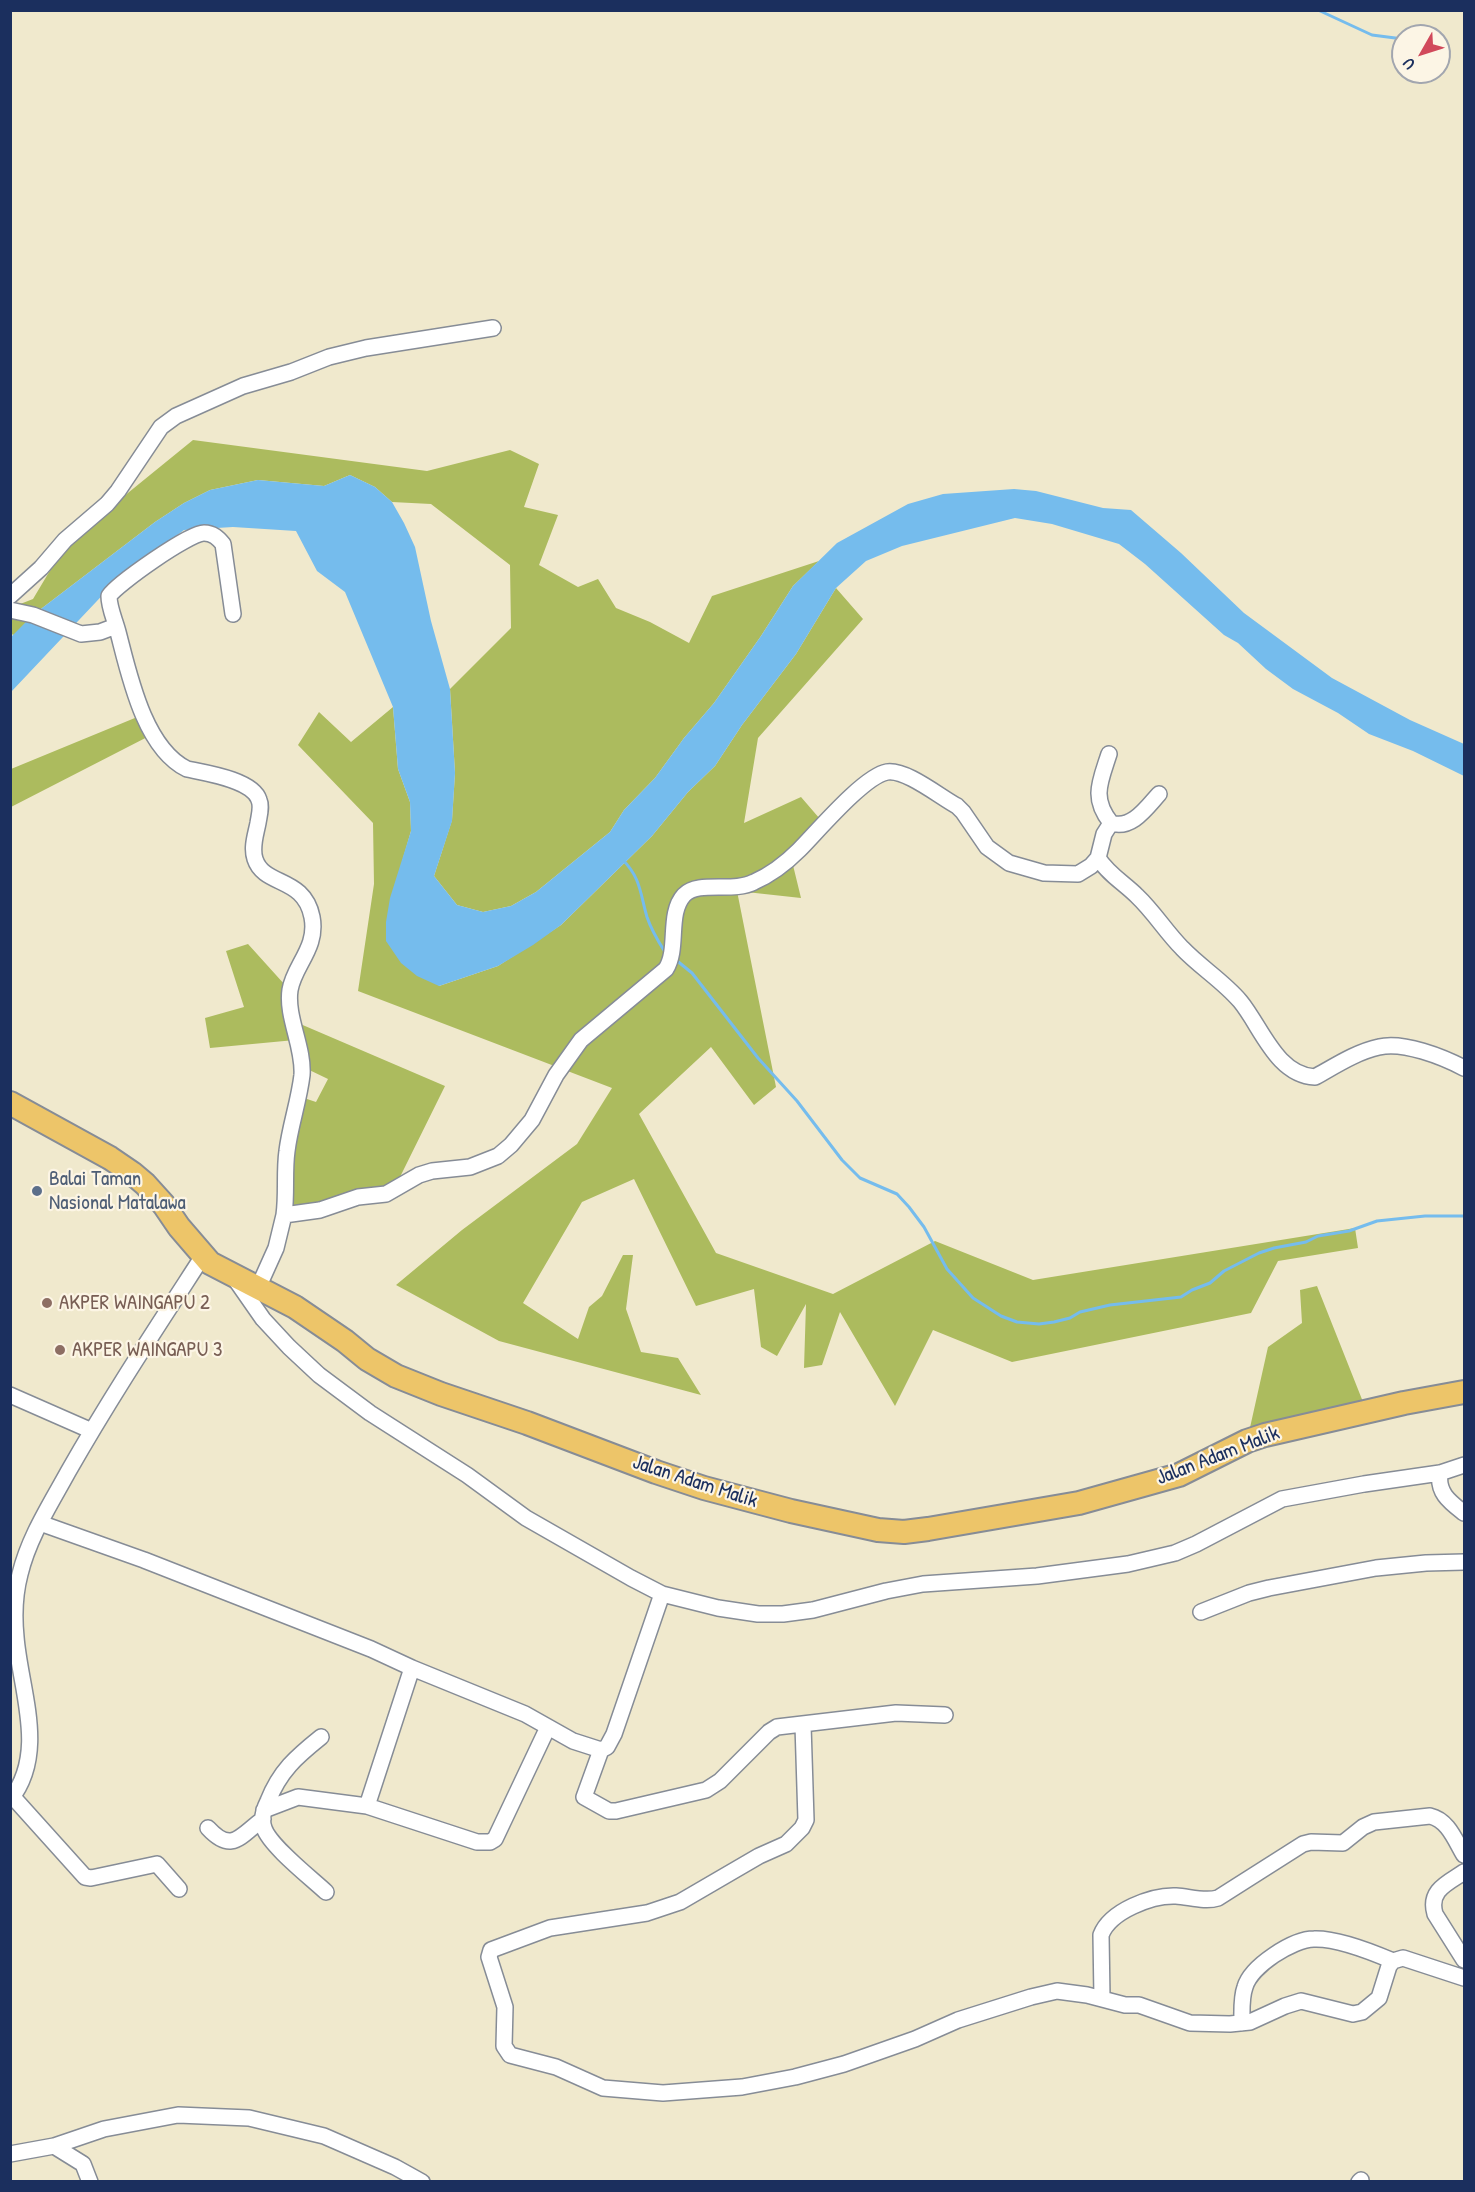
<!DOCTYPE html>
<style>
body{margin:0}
#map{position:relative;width:1475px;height:2192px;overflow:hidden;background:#f0e9cd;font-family:"Patrick Hand",sans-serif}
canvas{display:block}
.frame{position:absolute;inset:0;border:12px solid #1b2f5e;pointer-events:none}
.north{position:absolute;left:1391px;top:24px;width:60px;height:60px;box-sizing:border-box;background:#fcf5e5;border:2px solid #a2a6af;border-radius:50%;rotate:231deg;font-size:16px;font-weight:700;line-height:24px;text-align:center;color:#1b2f5e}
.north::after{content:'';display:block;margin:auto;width:21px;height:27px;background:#d1495b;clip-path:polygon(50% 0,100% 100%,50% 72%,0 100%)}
</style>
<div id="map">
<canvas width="1475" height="2192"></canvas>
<div class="frame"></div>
<div class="north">U</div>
</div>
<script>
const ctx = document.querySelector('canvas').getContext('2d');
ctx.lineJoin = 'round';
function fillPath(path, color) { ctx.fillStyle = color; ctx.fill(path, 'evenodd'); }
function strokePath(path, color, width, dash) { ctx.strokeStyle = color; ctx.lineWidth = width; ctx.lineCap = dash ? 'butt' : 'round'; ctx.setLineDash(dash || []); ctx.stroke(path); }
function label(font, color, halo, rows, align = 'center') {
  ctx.font = font + ' "Patrick Hand",sans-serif'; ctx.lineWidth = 4.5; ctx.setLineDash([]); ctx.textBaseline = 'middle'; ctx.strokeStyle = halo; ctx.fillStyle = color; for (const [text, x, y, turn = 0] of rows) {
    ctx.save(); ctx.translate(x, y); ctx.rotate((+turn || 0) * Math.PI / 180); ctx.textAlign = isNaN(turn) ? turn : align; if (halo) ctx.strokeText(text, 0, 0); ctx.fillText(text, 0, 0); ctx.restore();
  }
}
const green = new Path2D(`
 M 193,440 L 427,471 L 510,450 L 539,464 L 524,507 L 558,515 L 539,565 L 578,587 L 598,579 L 616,608 L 650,622 L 689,643 L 712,596 L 819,561 L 793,586 L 761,636 L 714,703 L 684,738 L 655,778 L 624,810 L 610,832 L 536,892 L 511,906 L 483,912 L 457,905 L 434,876 L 452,820 L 455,773 L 450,689 L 511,628 L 510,565 L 431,504 L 392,502 L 375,487 L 350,475 L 324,486 L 258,480 L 210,490 L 184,503 L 155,522 L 33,615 L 14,635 L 11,634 L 10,608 L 33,599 L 70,537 L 91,523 Z
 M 836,588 L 863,619 L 758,738 L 744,823 L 801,797 L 826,826 L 791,857 L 801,898 L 737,891 L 776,1087 L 754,1105 L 711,1047 L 639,1114 L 716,1253 L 833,1294 L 935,1241 L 1033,1280 L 1355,1228 L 1358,1248 L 1278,1261 L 1251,1313 L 1012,1362 L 933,1330 L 895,1406 L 840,1312 L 822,1365 L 804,1368 L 806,1304 L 777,1356 L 761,1347 L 754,1289 L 696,1306 L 634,1179 L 582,1202 L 523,1303 L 578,1339 L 589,1307 L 602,1296 L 623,1255 L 633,1255 L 626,1309 L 641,1352 L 678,1358 L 701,1395 L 499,1341 L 396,1285 L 462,1230 L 577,1144 L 612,1088 L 358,991 L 374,884 L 373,823 L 298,745 L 319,712 L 351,742 L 393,707 L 398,769 L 410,802 L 411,831 L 402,862 L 439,986 L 498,966 L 561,925 L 652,836 L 688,792 L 715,766 L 742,725 L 796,654 Z
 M 147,713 L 159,731 L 11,807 L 11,769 Z
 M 248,944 L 285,985 L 291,1020 L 445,1086 L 400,1177 L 385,1186 L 359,1189 L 324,1204 L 281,1208 L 295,1095 L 316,1102 L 328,1079 L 301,1066 L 295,1040 L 210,1048 L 205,1018 L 244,1007 L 226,951 Z
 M 1317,1286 L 1367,1412 L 1247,1441 L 1268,1347 L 1302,1323 L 1300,1290 Z`);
const water = new Path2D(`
 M 350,475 L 375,487 L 392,502 L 404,523 L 415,547 L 431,621 L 450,689 L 455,773 L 452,821 L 434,876 L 457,905 L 483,912 L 511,906 L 536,892 L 610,832 L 624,810 L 655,778 L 684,738 L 714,703 L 761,636 L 793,586 L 837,543 L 908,504 L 943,494 L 1014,489 L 1036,491 L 1103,508 L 1131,510 L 1181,553 L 1244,613 L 1332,678 L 1410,720 L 1464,744 L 1464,776 L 1413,751 L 1369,734 L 1338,713 L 1293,689 L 1266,669 L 1238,643 L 1224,635 L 1145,564 L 1119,544 L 1052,524 L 1015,518 L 902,546 L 866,561 L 836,588 L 796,654 L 742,725 L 715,766 L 688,792 L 652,836 L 561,925 L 533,945 L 498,966 L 439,986 L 417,976 L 401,963 L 386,941 L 386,922 L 390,898 L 411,831 L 410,802 L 398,769 L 393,707 L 345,592 L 317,571 L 296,531 L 233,527 L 184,530 L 113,584 L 11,692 L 11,637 L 33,615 L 155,522 L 184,503 L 210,490 L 258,480 L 324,486 Z`);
const stream = new Path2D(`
 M 1318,10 L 1372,35 L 1403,39
 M 622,859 C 641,878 640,893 647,917 C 651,929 658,941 665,952
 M 676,960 L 692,973 L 758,1058 L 797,1101 L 842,1160 L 860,1178 L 897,1194 L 909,1207 L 924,1227 L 947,1269 L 973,1298 L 1001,1316 L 1017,1322 L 1039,1324 L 1054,1322 L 1070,1318 L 1080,1312 L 1110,1305 L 1181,1297 L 1192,1290 L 1210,1283 L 1224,1271 L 1259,1253 L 1274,1248 L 1306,1242 L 1318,1236 L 1349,1231 L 1377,1221 L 1425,1216 L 1464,1216`);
const minor = new Path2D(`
 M 10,596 L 41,568 L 65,540 L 107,504 L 118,491 L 161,427 L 176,416 L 243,386 L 291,372 L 329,357 L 366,348 L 493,328
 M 10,610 L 33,615 L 81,634 L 100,632 L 116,626
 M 233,614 L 223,544 C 218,538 213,533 204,533 C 189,533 117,584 109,596 C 109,608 115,620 118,632 C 129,674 144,748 187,769 C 206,773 253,780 259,800 C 262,807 259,816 258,823 C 256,834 251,847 255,859 C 264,887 304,876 312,917 C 318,948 294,965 290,990 C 286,1017 304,1047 302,1075 C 299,1101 290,1126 287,1151 C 284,1172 287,1194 284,1215
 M 1109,754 C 1100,782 1091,798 1111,823
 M 1098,858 L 1104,834 L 1111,823 C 1132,830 1147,807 1159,794
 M 233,1276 L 263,1319 L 289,1347 L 319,1375 L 370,1413 L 467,1475 L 526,1518 L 631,1578 L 662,1594 L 718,1608 L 758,1614 L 783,1614 L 813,1610 L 886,1591 L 923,1584 L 1037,1576 L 1128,1564 L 1175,1553 L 1196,1544 L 1282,1499 L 1364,1484 L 1440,1473 L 1464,1465
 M 258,1288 L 276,1248 L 284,1215 L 320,1210 L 358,1197 L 386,1194 L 419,1175 L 432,1171 L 470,1167 L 498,1156 L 511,1145 L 532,1120 L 556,1075 L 581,1040 L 666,969 C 679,948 667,914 684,895 C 699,880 733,893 754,882 C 770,875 786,863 799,850 C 817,832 864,776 887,772 C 906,769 940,797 957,806 L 963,812 L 987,847 L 1009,863 L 1044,873 L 1078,874 L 1091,866 L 1098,858 C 1108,874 1124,883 1137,896 C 1154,912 1166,932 1182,948 C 1200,967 1223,981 1240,1001 C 1261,1026 1276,1075 1315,1077 C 1335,1066 1356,1052 1379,1047 C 1403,1041 1443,1057 1464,1068
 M 10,1395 L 92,1431
 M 1440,1473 C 1437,1493 1450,1502 1464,1513
 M 40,1523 L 144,1560 L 371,1649 L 412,1668 L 525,1714 L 573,1741 L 601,1750 L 607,1747 L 614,1734 L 662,1594
 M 1201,1612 L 1249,1593 L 1269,1588 L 1376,1568 L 1426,1563 L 1464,1562
 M 803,1725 L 806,1820 L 802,1828 L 786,1844 L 759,1856 L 680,1902 L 647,1913 L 550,1928 L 491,1950 L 489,1957 L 505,2007 L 504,2046 L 510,2055 L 556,2067 L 603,2088 L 663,2093 L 742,2087 L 795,2077 L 844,2064 L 915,2039 L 958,2020 L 1031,1997 L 1057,1991 L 1087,1995 L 1125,2005 L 1139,2005 L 1190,2023 L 1230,2024 L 1250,2022 L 1285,2006 L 1301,2001 L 1353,2014 L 1362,2012 L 1379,1998 L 1389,1966 L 1393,1961 L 1403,1958 L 1464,1978
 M 321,1737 C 296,1757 280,1771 268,1801 C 264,1809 261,1820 264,1828 C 270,1846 311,1878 326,1892
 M 601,1750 L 584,1797 L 609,1811 L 616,1811 L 706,1790 L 720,1781 L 769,1732 L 777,1727 L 896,1713 L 945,1715
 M 13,1797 L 85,1877 L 91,1878 L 157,1864 L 179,1889
 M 10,1800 C 48,1753 20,1689 16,1637 C 14,1617 15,1593 20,1574 C 29,1537 50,1505 68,1472 C 110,1398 157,1327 203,1256
 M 367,1806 L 412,1668
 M 264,1810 L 298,1797 L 367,1806 L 477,1842 L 490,1842 L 495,1839 L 548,1727
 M 208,1828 C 232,1854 240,1836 263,1819
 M 1464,1872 C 1448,1883 1428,1890 1435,1914 L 1464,1960
 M 1102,1998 L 1101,1935 C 1110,1911 1152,1895 1176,1896 C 1190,1897 1205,1902 1218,1898 L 1303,1844 L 1311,1842 L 1343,1843 L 1363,1827 L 1374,1822 L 1430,1816 C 1448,1820 1455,1840 1464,1855
 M 1242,2023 C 1242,2011 1241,1998 1245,1987 C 1251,1966 1293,1939 1314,1939 C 1337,1938 1372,1952 1393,1961
 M 54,2146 L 83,2164 L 90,2182
 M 10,2154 L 54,2146 L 104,2129 L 178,2115 L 249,2118 L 324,2136 L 395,2167 L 422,2182
 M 1359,2182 L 1361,2180`);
const highway = new Path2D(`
 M 10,1103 L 110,1158 L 132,1173 L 145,1184 L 164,1205 L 179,1227 L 210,1263 L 295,1307 L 345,1341 L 367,1359 L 396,1376 L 441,1394 L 527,1423 L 656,1472 L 704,1488 L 791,1511 L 878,1530 L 904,1532 L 928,1529 L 1079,1503 L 1179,1475 L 1247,1441 L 1265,1435 L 1404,1403 L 1464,1392`);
const markers = [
 [37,1191,6,"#5c6f8a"],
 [47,1303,6,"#8d6e63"],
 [60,1350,6,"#8d6e63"]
];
const serviceNames = [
 ["Balai Taman",49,1179],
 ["Nasional Matalawa",49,1203]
];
const educationNames = [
 ["AKPER WAINGAPU 2",59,1303],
 ["AKPER WAINGAPU 3",72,1350]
];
const streetNames = [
 ["Jalan Adam Malik",1218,1456,-21],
 ["Jalan Adam Malik",695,1482,18]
];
fillPath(green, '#acbb5e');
fillPath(water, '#75bced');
strokePath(stream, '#75bced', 3);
strokePath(minor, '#868c96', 18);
strokePath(highway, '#868c96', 26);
strokePath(minor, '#fff', 15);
strokePath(highway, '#edc569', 22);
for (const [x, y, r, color] of markers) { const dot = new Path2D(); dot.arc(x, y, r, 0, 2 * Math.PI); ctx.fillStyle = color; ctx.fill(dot); strokePath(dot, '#fcf5e5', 2); }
label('21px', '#4e5e75', '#fcf5e5', serviceNames, 'left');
label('21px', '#785e54', '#fcf5e5', educationNames, 'left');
label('21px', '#1b2f5e', '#fcf5e5', streetNames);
</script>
